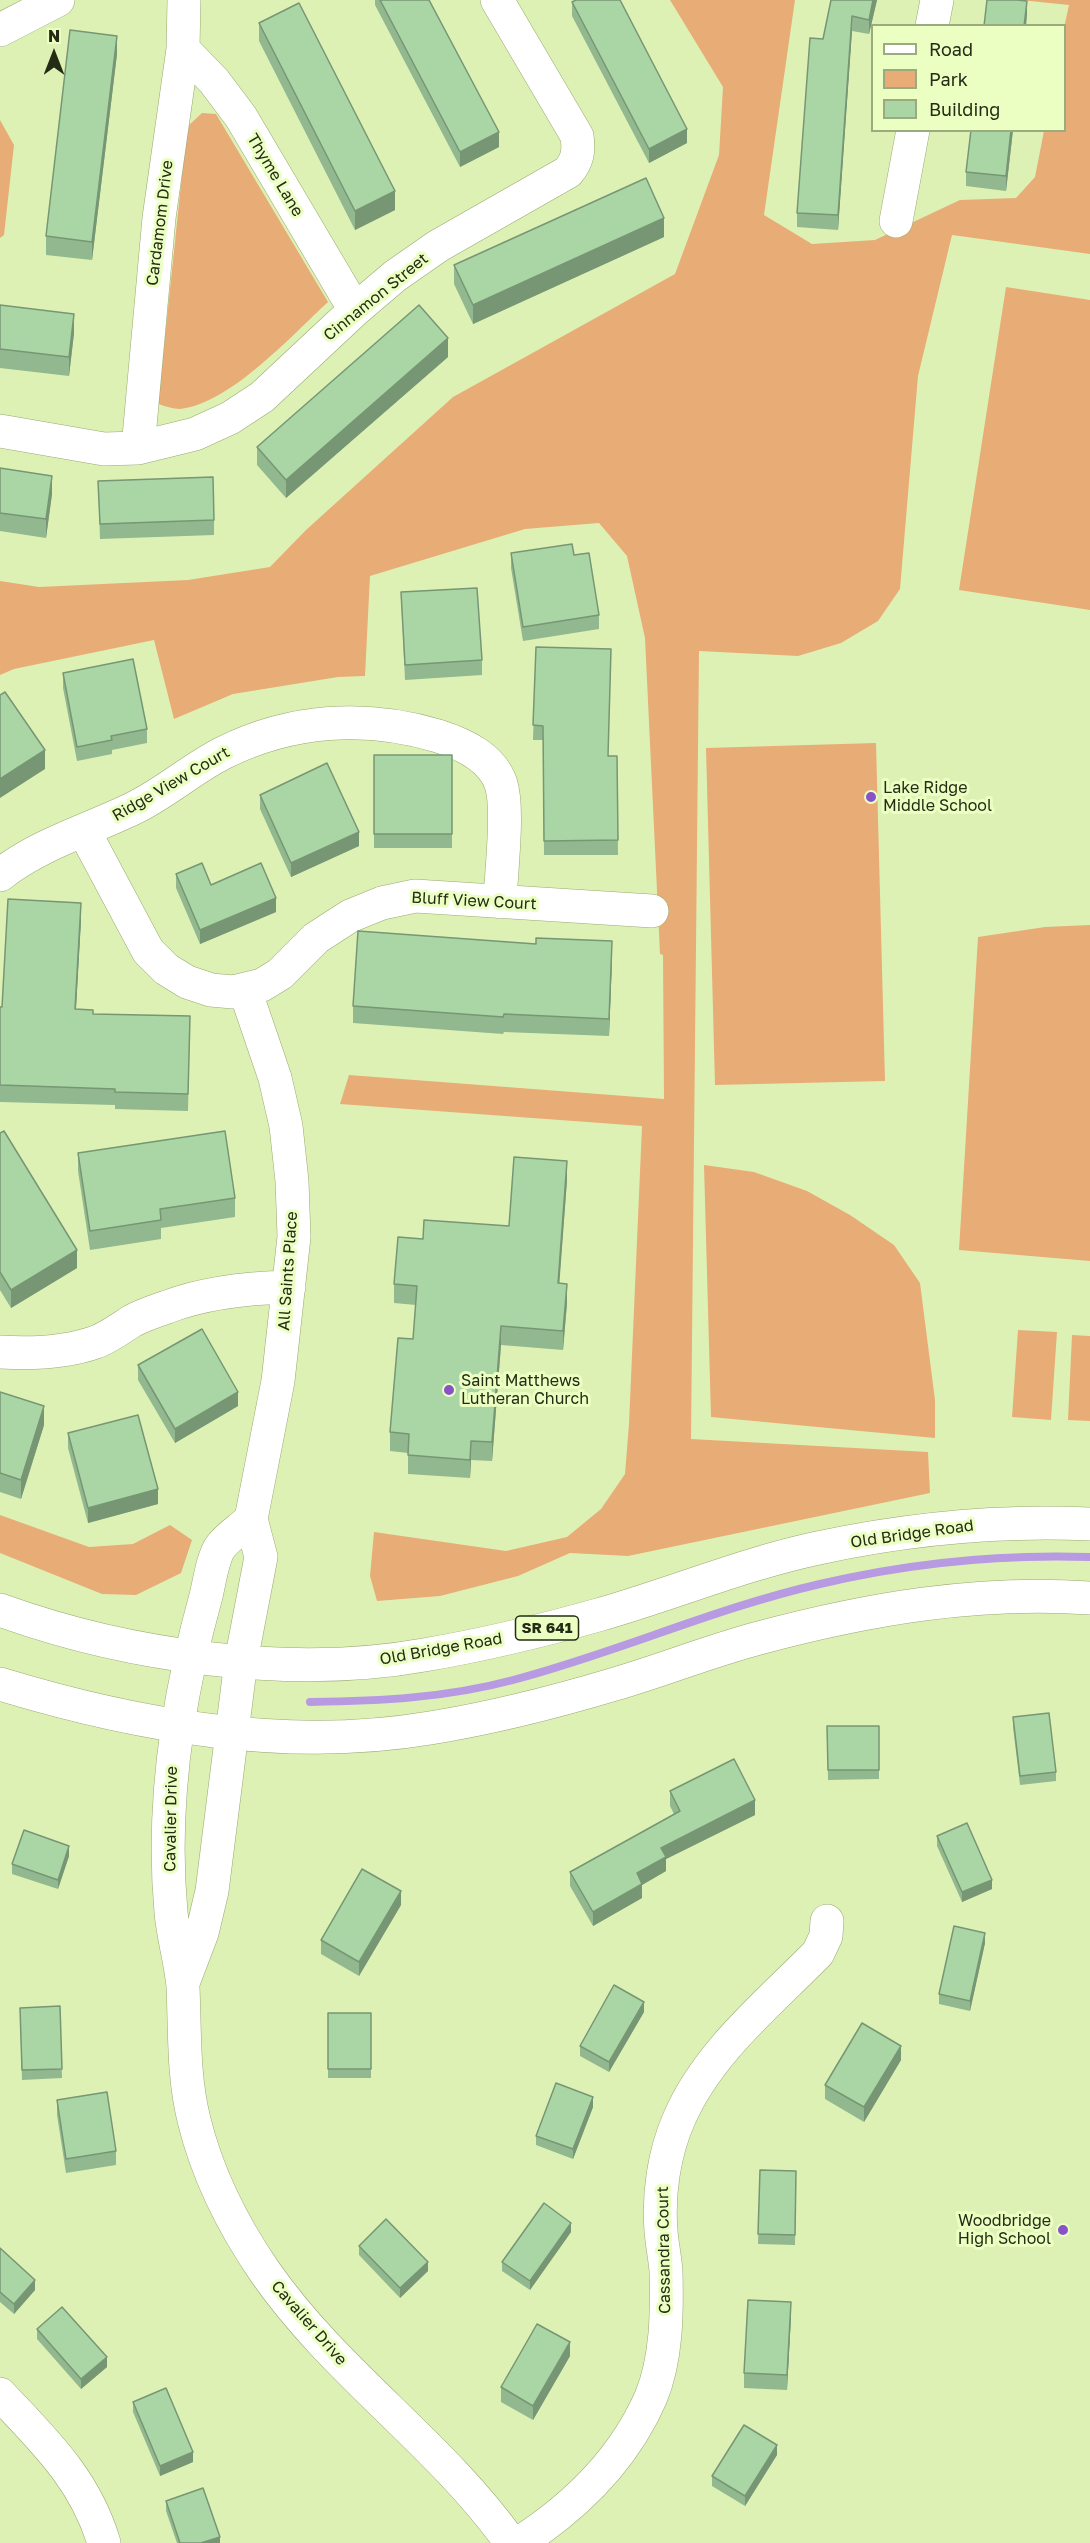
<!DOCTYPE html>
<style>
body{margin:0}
#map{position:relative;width:1090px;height:2543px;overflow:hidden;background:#def1b5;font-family:"Golos Text",sans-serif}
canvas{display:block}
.legend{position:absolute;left:871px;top:24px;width:195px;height:108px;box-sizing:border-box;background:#ebffc2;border:2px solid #9cab7d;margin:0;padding:8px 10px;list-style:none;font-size:18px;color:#252c15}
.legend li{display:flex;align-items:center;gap:12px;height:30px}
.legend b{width:30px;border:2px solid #9cab7d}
.north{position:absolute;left:24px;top:24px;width:60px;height:60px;-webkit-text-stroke:4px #ebffc2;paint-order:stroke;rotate:0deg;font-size:16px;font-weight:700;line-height:24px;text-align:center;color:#252c15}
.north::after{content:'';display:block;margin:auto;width:21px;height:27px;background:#252c15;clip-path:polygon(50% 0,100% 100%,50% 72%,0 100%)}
</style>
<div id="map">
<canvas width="1090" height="2543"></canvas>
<ul class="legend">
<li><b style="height:8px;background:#fff"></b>Road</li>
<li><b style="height:16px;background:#e8ac77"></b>Park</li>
<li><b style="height:16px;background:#aad6a6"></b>Building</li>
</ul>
<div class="north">N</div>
</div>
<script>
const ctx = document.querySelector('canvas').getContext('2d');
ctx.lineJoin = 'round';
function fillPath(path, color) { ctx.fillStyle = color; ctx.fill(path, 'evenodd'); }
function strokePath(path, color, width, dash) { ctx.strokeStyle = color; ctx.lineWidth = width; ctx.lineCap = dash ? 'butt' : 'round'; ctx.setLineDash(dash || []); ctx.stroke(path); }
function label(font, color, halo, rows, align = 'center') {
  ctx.font = font + ' "Golos Text",sans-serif'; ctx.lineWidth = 6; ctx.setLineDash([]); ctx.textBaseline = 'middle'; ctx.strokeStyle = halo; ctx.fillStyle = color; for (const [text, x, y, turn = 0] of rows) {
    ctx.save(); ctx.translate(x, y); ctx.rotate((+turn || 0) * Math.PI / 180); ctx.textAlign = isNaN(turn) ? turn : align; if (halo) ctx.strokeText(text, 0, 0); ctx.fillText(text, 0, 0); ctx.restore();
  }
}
const green = new Path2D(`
 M 670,0 L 795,0 L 764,215 L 812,244 L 875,240 L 960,200 L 1016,198 L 1035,177 L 1044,131 L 1064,130 L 1064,28 L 1069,5 L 1020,0 L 1090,0 L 1090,254 L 952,235 L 918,376 L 900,589 L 878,621 L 841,643 L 798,656 L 699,651 L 691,1439 L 928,1452 L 930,1493 L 628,1556 L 570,1553 L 518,1576 L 440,1596 L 377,1601 L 370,1576 L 374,1532 L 506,1551 L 567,1537 L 601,1509 L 625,1474 L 629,1424 L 642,1126 L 340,1104 L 349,1075 L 664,1099 L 663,955 L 660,954 L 645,638 L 627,556 L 599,523 L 525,529 L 370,576 L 365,676 L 338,677 L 233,694 L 174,719 L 154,640 L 14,669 L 0,675 L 0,581 L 39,587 L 188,580 L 270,567 L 306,530 L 453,397 L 675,274 L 719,155 L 723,87 Z
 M 202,113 L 216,114 L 328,302 C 292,335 230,404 180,409 C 173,409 165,406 158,404 L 187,127 Z
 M 0,120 L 14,145 L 4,235 L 0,238 Z
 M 1006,287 L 1090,300 L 1090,610 L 959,590 Z
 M 876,743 L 885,1081 L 715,1085 L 706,748 Z
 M 1090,925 L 1090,1261 L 959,1250 L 978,937 L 1045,927 Z
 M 704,1165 L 754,1172 L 807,1191 L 850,1215 L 894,1245 L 920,1283 L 935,1400 L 935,1438 L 711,1417 Z
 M 1018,1330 L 1057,1332 L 1051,1420 L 1012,1417 Z
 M 1072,1335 L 1090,1336 L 1090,1421 L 1068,1420 Z
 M 0,1515 L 89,1547 L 133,1544 L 170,1525 L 192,1540 L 181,1573 L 136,1595 L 102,1594 L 0,1553 Z`);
const stream = new Path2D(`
 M 310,1702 C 379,1701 446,1698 513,1680 C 616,1653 715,1608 820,1584 C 909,1563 999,1554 1090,1557`);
const minor = new Path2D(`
 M 932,26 L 937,0
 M 0,30 L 58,0
 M 183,49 L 214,81 L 241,117 L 355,310
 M 896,221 L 913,130
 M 0,431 L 104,449 L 138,448 L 195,434 L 230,418 L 262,397 L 355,310 L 395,276 L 438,246 L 568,172 C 578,160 579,151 577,136 L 497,0
 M 138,448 L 159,218 L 183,49 L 184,0
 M 84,831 L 148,951 L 166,969 L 187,982 L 211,990 L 233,992 L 262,985 L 280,974 L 316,938 L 350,916 L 382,903 L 415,896 L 652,911
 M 0,875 C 39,844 89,830 134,808 C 165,793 193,768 223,753 C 291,719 366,714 438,736 C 463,744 492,757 501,784 C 509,809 501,873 500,902
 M 0,1352 C 32,1354 65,1353 96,1342 C 109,1337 121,1328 132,1321 C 143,1315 155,1311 167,1307 C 206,1292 248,1288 289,1287
 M 251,1519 C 242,1528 229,1536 221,1546 C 213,1556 209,1584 206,1596 C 177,1700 161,1805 171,1912 C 173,1937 181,1962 183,1987 C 185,2032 183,2076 194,2120 C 207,2173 234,2227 265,2272 C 335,2373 440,2443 511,2543
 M 183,1983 L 202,1933 L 212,1891 L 241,1661 L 261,1557 L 251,1519 L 278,1381 L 294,1237 L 292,1181 L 286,1126 L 275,1078 L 245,990
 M 0,2394 C 44,2441 85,2479 104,2543
 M 519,2543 C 575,2507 624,2459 651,2397 C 667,2358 667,2312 666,2271 C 665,2258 662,2244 661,2231 C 658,2194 664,2153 679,2119 C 707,2053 768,2004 818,1953 L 826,1936 L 827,1921`);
const major = new Path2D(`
 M 0,1610 C 127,1656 290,1679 424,1655 C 483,1645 541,1631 598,1615 C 672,1594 743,1564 818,1548 C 907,1529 999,1520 1090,1524
 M 0,1684 C 138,1726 287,1752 430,1728 C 492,1718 555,1702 615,1684 C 663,1670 710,1651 759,1638 C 867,1609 978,1590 1090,1598`);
const wall = new Path2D(`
 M 375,0 L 429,0 L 499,147 L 460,167 L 375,5 Z
 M 831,0 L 877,0 L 869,34 L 852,31 L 838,230 L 797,227 L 797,213 L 823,39 Z
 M 572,2 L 687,143 L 649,163 L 572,16 Z
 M 259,23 L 395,210 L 355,230 L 259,41 Z
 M 117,54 L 92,260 L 46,255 L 46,236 Z
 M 971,130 L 1013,130 L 1006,191 L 966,186 L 966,172 Z
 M 664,237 L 473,324 L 454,284 L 454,265 Z
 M 0,305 L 74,333 L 69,376 L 0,368 Z
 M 448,357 L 286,498 L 257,465 L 257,447 Z
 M 0,468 L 52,494 L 46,538 L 0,531 Z
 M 98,481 L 214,520 L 214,535 L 100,539 Z
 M 511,553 L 574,555 L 599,615 L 599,629 L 523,641 L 511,568 Z
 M 401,592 L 482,660 L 482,675 L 405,680 Z
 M 536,647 L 609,756 L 617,756 L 618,855 L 544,855 L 543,740 L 533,740 Z
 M 63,673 L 147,729 L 147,743 L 112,750 L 112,754 L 77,761 L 63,688 Z
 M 374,755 L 452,755 L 452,848 L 374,848 Z
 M 260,795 L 359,846 L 291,877 L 260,809 Z
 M 176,874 L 211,885 L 276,912 L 200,944 L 176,888 Z
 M 81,920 L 76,1009 L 93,1014 L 190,1016 L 188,1111 L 115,1109 L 115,1105 L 0,1102 L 0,1007 L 2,1007 Z
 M 612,959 L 609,1036 L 504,1032 L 503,1034 L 353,1023 L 353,1006 Z
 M 0,1133 L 77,1268 L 11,1308 L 0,1290 Z
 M 78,1153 L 235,1198 L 235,1217 L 161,1228 L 161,1239 L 90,1250 L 78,1171 Z
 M 567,1180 L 559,1283 L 567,1303 L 563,1350 L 501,1345 L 492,1461 L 471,1460 L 470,1478 L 408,1474 L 408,1453 L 390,1451 L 390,1432 L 413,1339 L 416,1305 L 394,1303 L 394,1284 L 423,1239 L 509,1226 Z
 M 138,1365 L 238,1406 L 175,1443 L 138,1380 Z
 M 0,1392 L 44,1425 L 21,1499 L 0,1492 Z
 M 68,1433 L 158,1504 L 88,1523 L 68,1448 Z
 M 1013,1717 L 1056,1772 L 1056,1781 L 1020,1785 L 1013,1727 Z
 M 827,1726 L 879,1726 L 879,1779 L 828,1780 Z
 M 670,1791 L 755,1815 L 666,1859 L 666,1871 L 642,1885 L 642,1898 L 593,1926 L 570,1886 L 570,1872 L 674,1814 L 670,1806 Z
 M 937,1836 L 992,1889 L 962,1902 L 937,1846 Z
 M 69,1856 L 58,1889 L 12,1874 L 12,1864 Z
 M 401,1905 L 359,1976 L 321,1954 L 321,1940 Z
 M 985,1943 L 970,2011 L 939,2004 L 939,1994 Z
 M 60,2006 L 62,2078 L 22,2080 L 20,2008 Z
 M 644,2012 L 609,2072 L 580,2056 L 580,2046 Z
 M 328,2013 L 371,2013 L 371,2078 L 328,2078 Z
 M 901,2060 L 864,2122 L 825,2099 L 825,2085 Z
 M 57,2100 L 116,2151 L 116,2165 L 66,2173 L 57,2115 Z
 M 593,2107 L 573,2159 L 536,2145 L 536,2136 Z
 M 760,2170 L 796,2171 L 795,2245 L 758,2244 Z
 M 571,2232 L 530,2290 L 502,2271 L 502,2262 Z
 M 359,2246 L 428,2271 L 400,2298 L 359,2255 Z
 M 0,2248 L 35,2290 L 14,2314 L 0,2302 Z
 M 791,2316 L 787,2390 L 744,2388 L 744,2373 Z
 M 37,2329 L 107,2367 L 81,2389 L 37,2339 Z
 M 570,2356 L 533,2420 L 501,2402 L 501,2387 Z
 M 133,2402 L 193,2462 L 160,2476 L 133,2412 Z
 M 777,2455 L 745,2506 L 712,2486 L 712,2476 Z
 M 166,2501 L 220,2543 L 177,2543 L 166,2511 Z`);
const shadedWall = new Path2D(`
 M 873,0 L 877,0 L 869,34 L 869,20 Z
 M 1027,1 L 1027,16 L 1026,26 L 1024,26 Z
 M 852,16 L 852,31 L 838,230 L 838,215 Z
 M 117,36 L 117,54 L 92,260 L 92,242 Z
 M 687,129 L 687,143 L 649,163 L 649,149 Z
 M 1011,130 L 1013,130 L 1006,191 L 1006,176 Z
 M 499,132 L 499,147 L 460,167 L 460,152 Z
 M 395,191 L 395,210 L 355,230 L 355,211 Z
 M 664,218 L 664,237 L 473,324 L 473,305 Z
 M 74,314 L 74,333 L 69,376 L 69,357 Z
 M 448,338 L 448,357 L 286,498 L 286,480 Z
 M 52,476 L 52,494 L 46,538 L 46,519 Z
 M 45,750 L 45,769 L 0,798 L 0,779 Z
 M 359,832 L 359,846 L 291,877 L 291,863 Z
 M 276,898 L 276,912 L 200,944 L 200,930 Z
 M 81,903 L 81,920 L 75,1026 L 75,1009 Z
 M 612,941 L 612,959 L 609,1036 L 609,1019 Z
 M 567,1161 L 567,1180 L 558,1302 L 558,1283 Z
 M 77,1250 L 77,1268 L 11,1308 L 11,1290 Z
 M 567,1284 L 567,1303 L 563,1350 L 563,1331 Z
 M 501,1326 L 501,1345 L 492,1461 L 492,1442 Z
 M 238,1392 L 238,1406 L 175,1443 L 175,1429 Z
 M 44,1406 L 44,1425 L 21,1499 L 21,1480 Z
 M 471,1441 L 471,1460 L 470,1478 L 470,1460 Z
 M 158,1489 L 158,1504 L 88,1523 L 88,1508 Z
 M 755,1800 L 755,1815 L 666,1859 L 666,1871 L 642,1885 L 642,1898 L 593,1926 L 593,1912 L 637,1873 L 661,1848 Z
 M 69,1846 L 69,1856 L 58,1889 L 58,1880 Z
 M 992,1880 L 992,1889 L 962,1902 L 962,1892 Z
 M 401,1891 L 401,1905 L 359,1976 L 359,1962 Z
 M 985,1933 L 985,1943 L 970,2011 L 970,2001 Z
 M 644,2002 L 644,2012 L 609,2072 L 609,2062 Z
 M 901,2046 L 901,2060 L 864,2122 L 864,2107 Z
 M 593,2097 L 593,2107 L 573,2159 L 573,2149 Z
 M 571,2223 L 571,2232 L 530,2290 L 530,2281 Z
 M 428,2262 L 428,2271 L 400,2298 L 400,2288 Z
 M 35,2280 L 35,2290 L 14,2314 L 14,2304 Z
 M 791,2302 L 791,2316 L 787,2390 L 787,2375 Z
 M 570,2342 L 570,2356 L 533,2420 L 533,2406 Z
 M 107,2357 L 107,2367 L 81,2389 L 81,2379 Z
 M 777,2445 L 777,2455 L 745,2506 L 745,2496 Z
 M 193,2452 L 193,2462 L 160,2476 L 160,2466 Z
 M 220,2537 L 220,2543 L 201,2543 Z`);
const building = new Path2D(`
 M 380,0 L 429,0 L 499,132 L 460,152 Z
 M 576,0 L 620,0 L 687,129 L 649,149 L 572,2 Z
 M 831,0 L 873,0 L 869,20 L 852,16 L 838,215 L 797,213 L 810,38 L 823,39 Z
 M 987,0 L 1017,0 L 1027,1 L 1024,26 L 984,26 Z
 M 299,3 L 395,191 L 355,211 L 259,23 Z
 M 70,30 L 117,36 L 92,242 L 46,236 Z
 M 971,130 L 1011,130 L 1006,176 L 966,172 Z
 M 646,178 L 664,218 L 473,305 L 454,265 Z
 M 0,305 L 74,314 L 69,357 L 0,349 Z
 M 419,305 L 448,338 L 286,480 L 257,447 Z
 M 0,468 L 52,476 L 46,519 L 0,513 Z
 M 213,477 L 214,520 L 100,524 L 98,481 Z
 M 572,544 L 574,555 L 589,553 L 599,615 L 523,627 L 511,553 Z
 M 477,588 L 482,660 L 405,665 L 401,592 Z
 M 536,647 L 611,649 L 608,756 L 617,756 L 618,840 L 544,841 L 543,726 L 533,725 Z
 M 133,659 L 147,729 L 111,736 L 112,740 L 77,747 L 63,673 Z
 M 5,692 L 45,750 L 0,779 L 0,695 Z
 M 374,755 L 452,755 L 452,834 L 374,834 Z
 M 327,763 L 359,832 L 291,863 L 260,795 Z
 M 202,863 L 211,885 L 261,863 L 276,898 L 200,930 L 176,874 Z
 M 8,899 L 81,903 L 75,1009 L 93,1010 L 93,1014 L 190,1016 L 188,1094 L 115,1092 L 115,1089 L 0,1085 L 0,1007 L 2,1007 Z
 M 358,931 L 536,944 L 536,938 L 612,941 L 609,1019 L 504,1014 L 503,1017 L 353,1006 Z
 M 4,1131 L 77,1250 L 11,1290 L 0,1272 L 0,1133 Z
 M 225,1131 L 235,1198 L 160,1209 L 161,1220 L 90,1231 L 78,1153 Z
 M 514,1157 L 567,1161 L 558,1283 L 567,1284 L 563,1331 L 501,1326 L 492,1442 L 471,1441 L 470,1460 L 408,1455 L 409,1434 L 390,1432 L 398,1338 L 413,1339 L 417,1286 L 394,1284 L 398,1237 L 423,1239 L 424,1220 L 509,1226 Z
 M 202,1329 L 238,1392 L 175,1429 L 138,1365 Z
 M 0,1392 L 44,1406 L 21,1480 L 0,1473 Z
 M 138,1415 L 158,1489 L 88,1508 L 68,1433 Z
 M 1049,1713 L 1056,1772 L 1020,1776 L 1013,1717 Z
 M 827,1726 L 879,1726 L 879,1770 L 828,1770 Z
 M 734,1759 L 755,1800 L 661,1848 L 666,1857 L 637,1873 L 642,1884 L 593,1912 L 570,1872 L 680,1811 L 670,1791 Z
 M 967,1823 L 992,1880 L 962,1892 L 937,1836 Z
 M 24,1830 L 69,1846 L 58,1880 L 12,1864 Z
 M 362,1869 L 401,1891 L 359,1962 L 321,1940 Z
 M 954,1926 L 985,1933 L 970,2001 L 939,1994 Z
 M 614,1985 L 644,2002 L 609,2062 L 580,2046 Z
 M 60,2006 L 62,2069 L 22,2070 L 20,2008 Z
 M 328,2013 L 371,2013 L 371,2069 L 328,2069 Z
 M 862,2023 L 901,2046 L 864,2107 L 825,2085 Z
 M 556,2083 L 593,2097 L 573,2149 L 536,2136 Z
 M 107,2092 L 116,2151 L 66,2159 L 57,2100 Z
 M 760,2170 L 796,2171 L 795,2235 L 758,2234 Z
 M 544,2203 L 571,2223 L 530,2281 L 502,2262 Z
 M 386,2219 L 428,2262 L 400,2288 L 359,2246 Z
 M 0,2248 L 35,2280 L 14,2304 L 0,2292 Z
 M 748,2300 L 791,2302 L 787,2375 L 744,2373 Z
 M 62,2307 L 107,2357 L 81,2379 L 37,2329 Z
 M 537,2324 L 570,2342 L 533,2406 L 501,2387 Z
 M 166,2388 L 193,2452 L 160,2466 L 133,2402 Z
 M 744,2425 L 777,2445 L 745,2496 L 712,2476 Z
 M 203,2488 L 220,2537 L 201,2543 L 180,2543 L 166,2501 Z`);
const markers = [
 [871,797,6,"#8952c9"],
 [449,1390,6,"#8952c9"],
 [1063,2230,6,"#8952c9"]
];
const shields = [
 [547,1628,63]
];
const shieldNames = [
 ["SR 641",547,1628]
];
const streetNames = [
 ["Thyme Lane",275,175,59],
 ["Cardamom Drive",160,223,-83],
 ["Cinnamon Street",376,297,-39],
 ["Ridge View Court",171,784,-30],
 ["Bluff View Court",474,901,3],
 ["All Saints Place",288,1271,-86],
 ["Old Bridge Road",912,1534,-8],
 ["Old Bridge Road",441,1649,-10],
 ["Cavalier Drive",171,1819,-89],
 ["Cassandra Court",664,2250,-91],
 ["Cavalier Drive",309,2323,49]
];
const poiNames = [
 ["Lake Ridge",883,788],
 ["Middle School",883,806],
 ["Saint Matthews",461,1381],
 ["Lutheran Church",461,1399],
 ["Woodbridge",1051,2221,"right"],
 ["High School",1051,2239,"right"]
];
fillPath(green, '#e8ac77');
strokePath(stream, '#b79ae2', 8);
strokePath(minor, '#98a970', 34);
strokePath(major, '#98a970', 34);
strokePath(minor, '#fff', 33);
strokePath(major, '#fff', 33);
fillPath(wall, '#92b88f');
fillPath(shadedWall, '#779674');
fillPath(building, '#aad6a6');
strokePath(building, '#779674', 1.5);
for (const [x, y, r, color] of markers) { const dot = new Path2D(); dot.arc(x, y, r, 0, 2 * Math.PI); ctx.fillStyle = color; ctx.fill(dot); strokePath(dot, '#ebffc2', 2); }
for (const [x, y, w] of shields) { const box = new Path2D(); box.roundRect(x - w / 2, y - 12, w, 24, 4.5); ctx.fillStyle = '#ebffc2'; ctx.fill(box); strokePath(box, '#252c15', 1.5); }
label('bold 15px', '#252c15', null, shieldNames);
label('16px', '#252c15', '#ebffc2', streetNames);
label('16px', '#252c15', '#ebffc2', poiNames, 'left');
</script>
